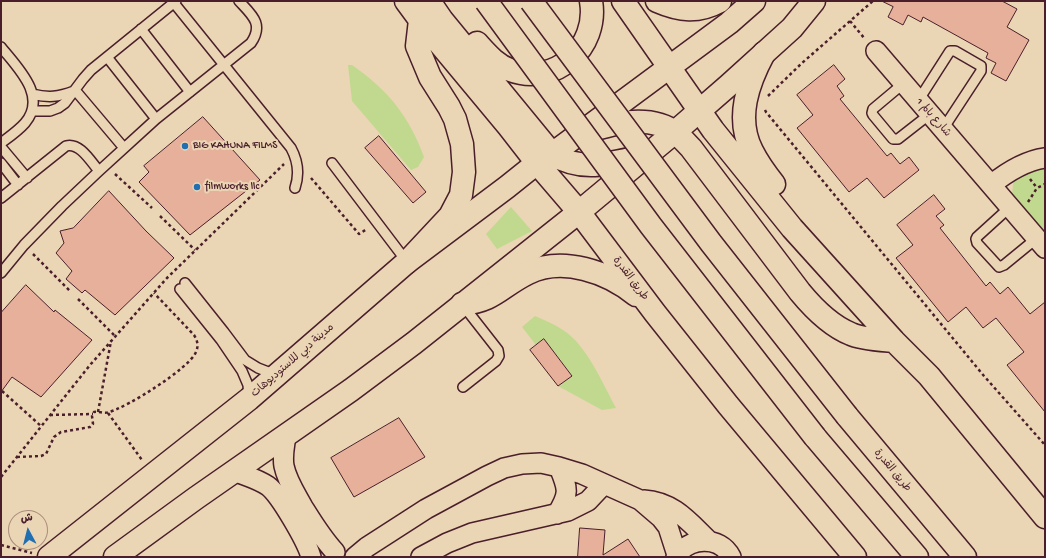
<!DOCTYPE html>
<meta charset="utf-8">
<style>
body{margin:0}
#map{position:relative;width:1046px;height:558px;overflow:hidden;background:#ead5b4;font-family:"Gochi Hand","Playpen Sans Arabic",sans-serif}
canvas{display:block}
.frame{position:absolute;inset:0;border:2px solid #4a1f2b;pointer-events:none}
.north{position:absolute;left:8px;top:510px;width:40px;height:40px;box-sizing:border-box;background:#ead5b4;border:1px solid #aa8c7d;border-radius:50%;rotate:353deg;font-size:11px;font-weight:700;line-height:16px;text-align:center;color:#4a1f2b}
.north::after{content:'';display:block;margin:auto;width:14px;height:18px;background:#1f6fb2;clip-path:polygon(50% 0,100% 100%,50% 72%,0 100%)}
</style>
<div id="map">
<canvas width="1046" height="558"></canvas>
<div class="frame"></div>
<div class="north">ش</div>
</div>
<script>
const ctx = document.querySelector('canvas').getContext('2d');
ctx.lineJoin = 'round';
function fillPath(path, color) { ctx.fillStyle = color; ctx.fill(path, 'evenodd'); }
function strokePath(path, color, width, dash) { ctx.strokeStyle = color; ctx.lineWidth = width; ctx.lineCap = dash ? 'butt' : 'round'; ctx.setLineDash(dash || []); ctx.stroke(path); }
function label(font, color, halo, rows, align = 'center') {
  ctx.font = font + ' "Gochi Hand","Playpen Sans Arabic",sans-serif'; ctx.lineWidth = 4; ctx.setLineDash([]); ctx.textBaseline = 'middle'; ctx.strokeStyle = halo; ctx.fillStyle = color; for (const [text, x, y, turn = 0] of rows) {
    ctx.save(); ctx.translate(x, y); ctx.rotate((+turn || 0) * Math.PI / 180); ctx.textAlign = isNaN(turn) ? turn : align; if (halo) ctx.strokeText(text, 0, 0); ctx.fillText(text, 0, 0); ctx.restore();
  }
}
const green = new Path2D(`
 M 348,65 L 352,65 C 388,90 409,116 424,157 L 418,167 L 411,170 L 352,101 Z
 M 1045,163 L 1045,234 L 1012,196 L 1014,173 Z
 M 511,207 L 532,231 L 497,249 L 486,234 Z
 M 535,316 C 544,320 554,324 563,330 C 586,344 603,384 616,408 L 602,410 L 558,386 L 572,375 L 544,339 L 536,345 L 522,327 Z`);
const building = new Path2D(`
 M 882,1 L 1002,1 L 1017,9 L 1007,27 L 1029,40 L 1006,81 L 991,73 L 996,63 L 986,58 L 988,53 L 923,17 L 921,22 L 908,15 L 903,25 L 888,17 L 893,7 Z
 M 834,65 L 845,79 L 837,86 L 844,96 L 840,99 L 887,156 L 891,153 L 900,164 L 909,157 L 919,170 L 884,198 L 867,178 L 849,192 L 797,128 L 813,115 L 797,95 Z
 M 203,117 L 260,180 L 190,235 L 139,182 L 149,172 L 144,166 Z
 M 379,136 L 426,192 L 413,203 L 365,148 Z
 M 109,191 L 146,231 L 174,258 L 115,315 L 85,290 L 82,293 L 66,279 L 72,271 L 56,253 L 64,243 L 60,231 L 73,228 Z
 M 934,195 L 945,209 L 936,216 L 944,225 L 940,228 L 986,286 L 990,282 L 1000,294 L 1008,287 L 1030,314 L 1045,302 L 1045,412 L 1007,365 L 1024,352 L 996,318 L 983,328 L 966,307 L 948,322 L 896,258 L 913,245 L 897,225 Z
 M 26,285 L 54,312 L 55,310 L 92,340 L 41,397 L 12,377 L 1,392 L 1,313 Z
 M 544,339 L 572,376 L 558,386 L 530,350 Z
 M 399,418 L 425,457 L 354,497 L 331,458 Z
 M 580,528 L 605,530 L 603,555 L 628,539 L 640,557 L 578,557 Z`);
const path = new Path2D(`
 M 850,21 L 865,39
 M 768,96 L 802,63 L 873,1
 M 765,110 L 766,112 L 984,376 L 1045,445
 M 115,174 L 152,208
 M 311,178 L 359,234 L 367,229
 M 1030,179 L 1037,188
 M 1028,202 L 1037,188 L 1045,184
 M 160,216 L 195,250
 M 33,254 L 70,291
 M 78,299 L 115,336
 M 2,391 L 41,426
 M 98,412 L 111,341
 M 108,413 L 142,460
 M 50,415 L 93,414
 M 17,457 L 41,456 L 46,454 L 54,437 L 61,432 L 90,427 L 93,424 L 92,416 L 94,412 C 99,411 104,414 109,412 C 126,408 190,368 196,352 C 199,345 197,340 194,335 L 154,293
 M 1,477 L 90,365 L 167,278 L 284,164
 M 1,545 L 32,553`);
const lane = new Path2D(`
 M 174,3 L 291,148 C 298,161 300,173 295,188
 M 141,29 L 190,92
 M 1,47 C 17,67 48,96 25,123 C 18,131 9,137 1,143
 M 107,57 L 156,119
 M 904,83 L 873,109 L 872,113 L 873,115 L 893,139 L 898,139 L 930,114
 M 75,90 L 124,148
 M 32,94 C 49,98 58,97 74,91
 M 918,101 L 950,51 L 955,51 L 981,66 L 981,71 L 943,129
 M 32,111 L 50,111 L 58,108 L 65,103 L 83,79 L 91,70 L 176,1
 M 1,147 L 27,178
 M 1,163 L 18,185
 M 332,163 L 407,262
 M 1,198 L 66,146 C 80,142 91,162 99,171
 M 1010,207 L 977,237 L 976,239 L 977,243 L 999,267 L 1004,265 L 1037,238
 M 1,273 L 24,245 L 62,206 L 99,171 L 156,119 L 251,43 C 264,24 252,15 239,1
 M 185,283 L 224,332 L 245,360 L 258,368 L 276,375
 M 180,289 L 221,340 L 242,371 L 248,385 L 249,397
 M 462,304 L 498,350 L 499,356 L 496,361 L 463,387`);
const street = new Path2D(`
 M 876,51 L 1045,248
 M 991,185 C 1007,172 1024,161 1045,158
 M 286,435 C 285,445 282,455 284,466 C 287,481 296,494 303,507 C 313,523 322,538 335,552
 M 234,471 C 246,476 258,479 268,486 C 280,495 307,542 311,557
 M 644,500 C 674,502 689,522 709,541
 M 557,514 C 570,493 568,489 559,467
 M 355,557 L 367,547 L 426,509 L 487,476 L 504,468 L 522,464 L 541,463 L 559,467 L 582,474 L 640,500 L 661,518 L 668,527 L 677,555
 M 421,557 L 447,543 L 472,533 L 568,511 L 588,501 L 604,484
 M 676,557 C 688,537 720,535 731,557`);
const secondary = new Path2D(`
 M 49,557 L 249,399 L 407,262 L 507,187 L 537,163 L 552,154 L 729,23 L 754,1
 M 115,557 L 196,498 L 351,390 L 414,343 L 579,212 L 675,132 L 729,85 L 792,28 L 814,1`);
const primary = new Path2D(`
 M 406,1 L 420,20 L 509,127 L 537,163 L 579,212 L 655,313 L 728,405 L 855,557
 M 429,1 L 442,20 L 552,154 C 585,174 613,162 648,155
 M 623,1 L 713,130 L 792,228 L 894,341 L 929,376 L 1045,517
 M 657,1 C 680,11 698,13 720,1
 M 477,43 C 487,54 496,65 510,70 C 555,87 599,47 591,1
 M 764,53 C 748,83 735,118 752,151 C 758,163 766,174 774,184
 M 578,134 C 607,125 649,112 676,133 C 681,137 686,143 691,148 L 800,292 C 814,309 831,326 851,334 C 861,339 883,340 894,341
 M 407,262 L 450,216 L 461,195 L 464,172 L 462,144 L 455,119 L 449,107 L 430,77 L 417,46 L 420,20
 M 462,304 C 495,301 501,286 528,273 C 563,256 608,272 636,295
 M 847,416 L 965,557
 M 815,437 L 917,557`);
const primaryBridge = new Path2D(`
 M 486,1 L 651,226 L 815,437
 M 531,1 L 711,243 L 847,416`);
const markers = [
 [185,146,4,"#1f6fb2"],
 [197,187,4,"#1f6fb2"]
];
const streetNames = [
 ["شارع بالم 1",933,118,49],
 ["طريق القدرة",630,279,53],
 ["مدينة دبي للاستوديوهات",293,361,-41],
 ["طريق القدرة",892,471,50]
];
const poiNames = [
 ["BIG KAHUNA FILMS",193,146],
 ["filmworks llc",205,187]
];
fillPath(green, '#c1d98f');
fillPath(building, '#e6b09b');
strokePath(building, '#4a1f2b', 1);
strokePath(lane, '#4a1f2b', 12);
strokePath(street, '#4a1f2b', 22);
strokePath(secondary, '#4a1f2b', 25);
strokePath(primary, '#4a1f2b', 25);
strokePath(path, '#4a1f2b', 2.5, [3, 3]);
strokePath(lane, '#ead5b4', 9);
strokePath(street, '#ead5b4', 19);
strokePath(secondary, '#ead5b4', 22);
strokePath(primary, '#ead5b4', 22);
strokePath(primaryBridge, '#4a1f2b', 25, []);
strokePath(primaryBridge, '#ead5b4', 22);
for (const [x, y, r, color] of markers) { const dot = new Path2D(); dot.arc(x, y, r, 0, 2 * Math.PI); ctx.fillStyle = color; ctx.fill(dot); strokePath(dot, '#ead5b4', 1.5); }
label('11px', '#4a1f2b', '#ead5b4', streetNames);
label('11px', '#4a1f2b', '#ead5b4', poiNames, 'left');
</script>
